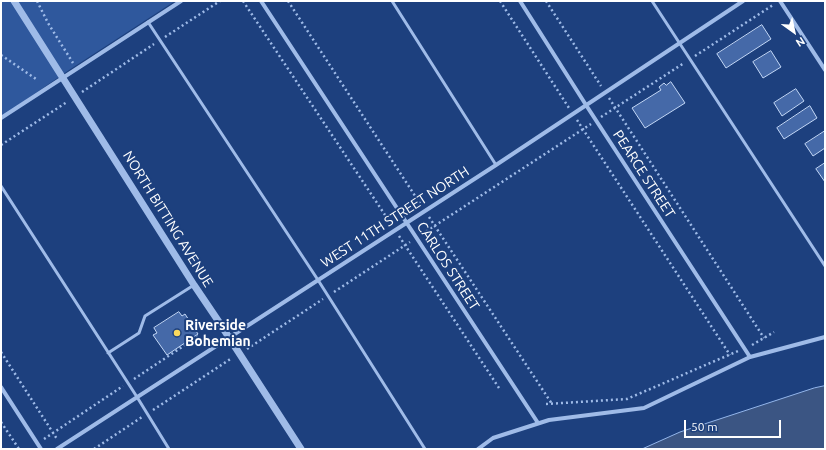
<!DOCTYPE html>
<style>
body{margin:0}
#map{position:relative;width:826px;height:450px;overflow:hidden;background:#1d407e;font-family:Ubuntu,sans-serif}
canvas{display:block}
.frame{position:absolute;inset:0;border:2px solid #fff;pointer-events:none}
.north{position:absolute;left:774px;top:12px;width:40px;height:40px;-webkit-text-stroke:3px #1d407e;paint-order:stroke;rotate:147deg;font-size:11px;font-weight:700;line-height:16px;text-align:center;color:#fff}
.north::after{content:'';display:block;margin:auto;width:14px;height:18px;background:#fff;clip-path:polygon(50% 0,100% 100%,50% 72%,0 100%)}
.scale{position:absolute;left:684px;top:420px;width:97px;height:18px;box-sizing:border-box;border:2px solid #fff;border-top:0;padding-left:5px;font-size:12px;line-height:14px;white-space:nowrap;color:#fff;-webkit-text-stroke:3px #1d407e;paint-order:stroke}
</style>
<div id="map">
<canvas width="826" height="450"></canvas>
<div class="frame"></div>
<div class="north">N</div>
<div class="scale">50 m</div>
</div>
<script>
const ctx = document.querySelector('canvas').getContext('2d');
ctx.lineJoin = 'round';
function fillPath(path, color) { ctx.fillStyle = color; ctx.fill(path, 'evenodd'); }
function strokePath(path, color, width, dash) { ctx.strokeStyle = color; ctx.lineWidth = width; ctx.lineCap = dash ? 'butt' : 'round'; ctx.setLineDash(dash || []); ctx.stroke(path); }
function label(font, color, halo, rows, align = 'center') {
  ctx.font = font + ' Ubuntu,sans-serif'; ctx.lineWidth = 4; ctx.setLineDash([]); ctx.textBaseline = 'middle'; ctx.strokeStyle = halo; ctx.fillStyle = color; for (const [text, x, y, turn = 0] of rows) {
    ctx.save(); ctx.translate(x, y); ctx.rotate((+turn || 0) * Math.PI / 180); ctx.textAlign = isNaN(turn) ? turn : align; if (halo) ctx.strokeText(text, 0, 0); ctx.fillText(text, 0, 0); ctx.restore();
  }
}
const green = new Path2D(`
 M 1,1 L 175,1 L 69,70 L 1,117 Z`);
const water = new Path2D(`
 M 825,386 L 825,449 L 642,449 L 680,432 L 814,388 Z`);
const building = new Path2D(`
 M 762,25 L 771,39 L 726,68 L 717,54 Z
 M 771,51 L 781,67 L 763,78 L 753,62 Z
 M 671,82 L 685,103 L 645,128 L 632,108 L 661,90 L 659,87 L 664,83 L 666,85 Z
 M 796,89 L 804,101 L 782,116 L 774,103 Z
 M 810,106 L 817,118 L 784,139 L 777,128 Z
 M 825,131 L 825,148 L 813,156 L 805,144 Z
 M 825,163 L 825,182 L 816,169 Z
 M 179,312 L 182,316 L 185,314 L 198,334 L 167,355 L 153,335 L 157,333 L 154,328 Z`);
const path = new Path2D(`
 M 37,1 L 48,23 L 73,63
 M 243,1 L 391,224
 M 288,1 L 421,205
 M 500,1 L 569,108
 M 546,1 L 601,86
 M 165,37 L 220,1
 M 1,55 L 36,79
 M 695,56 L 773,5
 M 82,92 L 154,44
 M 609,98 L 764,338
 M 601,117 L 684,63
 M 577,120 L 730,355
 M 1,145 L 67,102
 M 429,217 L 552,404
 M 422,234 L 591,124
 M 399,236 L 499,388
 M 334,292 L 410,242
 M 752,345 L 774,332
 M 247,349 L 323,299
 M 1,352 L 57,439
 M 134,379 L 200,335
 M 546,404 L 627,399 L 738,351
 M 153,410 L 232,358
 M 1,422 L 19,449
 M 44,439 L 123,386
 M 94,449 L 142,417`);
const service = new Path2D(`
 M 392,1 L 496,165
 M 652,1 L 825,266
 M 148,22 L 318,280 L 425,449
 M 1,186 L 137,397 L 169,449
 M 108,353 L 139,333 L 145,316 L 194,285`);
const minor = new Path2D(`
 M 261,1 L 538,423
 M 520,1 L 586,105 L 750,357
 M 780,1 L 825,70
 M 1,118 L 181,1
 M 1,387 L 41,449
 M 57,449 L 496,165 L 743,1
 M 478,449 L 493,438 L 549,420 L 644,408 L 750,357 L 825,337`);
const tertiary = new Path2D(`
 M 14,1 L 194,285 L 219,322 L 301,449`);
const markers = [
 [177,333,4,"#f9d85d"]
];
const streetNames = [
 ["PEARCE STREET",644,174,57],
 ["WEST 11TH STREET NORTH",395,217,-33],
 ["NORTH BITTING AVENUE",168,219,58],
 ["CARLOS STREET",448,266,57]
];
const poiNames = [
 ["Riverside",185,325],
 ["Bohemian",185,341]
];
fillPath(green, '#2f589d');
fillPath(water, '#3b5583');
strokePath(water, '#93b5ea', 1);
fillPath(building, '#4569a8');
strokePath(building, '#c3d7f6', 1);
strokePath(path, '#9fbbe8', 2.5, [2, 3]);
strokePath(service, '#9fbbe8', 3);
strokePath(minor, '#9fbbe8', 4);
strokePath(tertiary, '#9fbbe8', 7);
for (const [x, y, r, color] of markers) { const dot = new Path2D(); dot.arc(x, y, r, 0, 2 * Math.PI); ctx.fillStyle = color; ctx.fill(dot); strokePath(dot, '#1d407e', 1.5); }
label('14px', '#fff', '#1d407e', streetNames);
label('bold 14px', '#fff', '#1d407e', poiNames, 'left');
</script>
